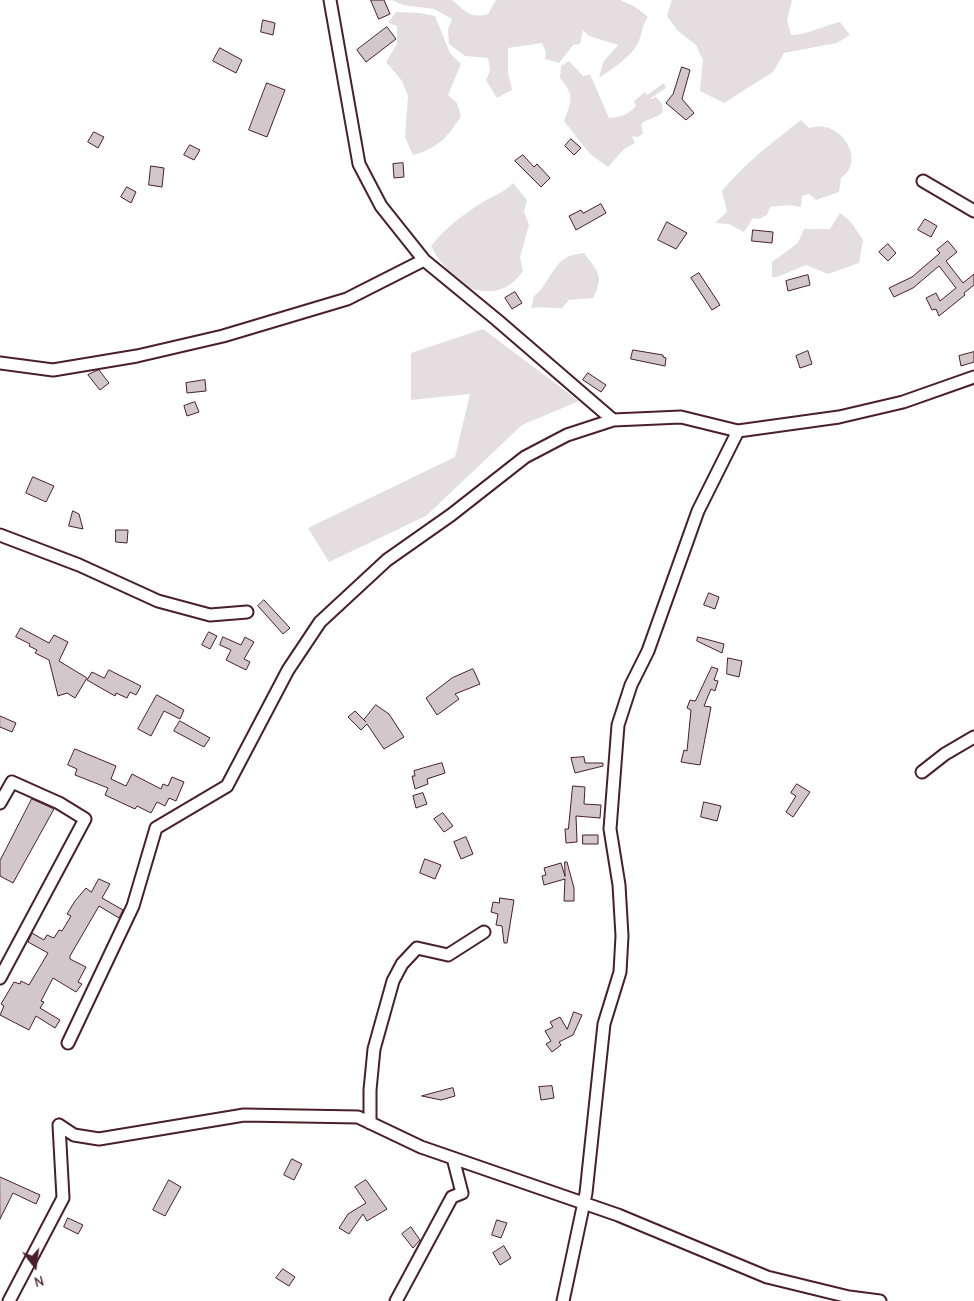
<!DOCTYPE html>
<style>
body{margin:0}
#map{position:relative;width:974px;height:1301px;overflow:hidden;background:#fff;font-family:"Comic Neue",sans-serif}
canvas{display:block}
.north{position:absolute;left:10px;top:1241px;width:50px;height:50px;-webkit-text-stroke:4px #fff;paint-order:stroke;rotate:165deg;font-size:14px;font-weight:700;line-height:20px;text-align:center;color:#4a1f2b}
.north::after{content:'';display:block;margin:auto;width:18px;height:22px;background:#4a1f2b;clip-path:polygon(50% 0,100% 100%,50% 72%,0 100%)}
</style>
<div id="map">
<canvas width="974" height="1301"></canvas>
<div class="north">N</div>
</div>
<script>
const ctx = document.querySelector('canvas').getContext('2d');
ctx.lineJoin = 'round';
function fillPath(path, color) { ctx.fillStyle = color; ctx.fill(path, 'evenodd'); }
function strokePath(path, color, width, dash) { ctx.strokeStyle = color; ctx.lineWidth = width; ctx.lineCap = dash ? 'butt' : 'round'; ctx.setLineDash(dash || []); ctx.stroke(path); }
const green = new Path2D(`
 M 392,0 L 452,0 C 465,11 471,19 488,14 L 496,0 L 620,0 L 634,6 L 648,17 C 642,25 642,34 638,43 C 630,58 613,68 599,78 L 603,62 L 618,45 L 589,36 L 583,30 L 580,44 L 573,45 L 559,63 L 545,59 L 546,52 L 542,43 L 508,48 L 508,73 L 512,90 L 497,98 L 486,80 L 490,70 L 488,58 L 465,56 L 449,44 L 448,29 L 452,19 L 434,9 L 403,5 Z
 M 672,0 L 792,0 L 787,20 L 791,35 C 803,36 826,25 840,22 L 850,35 L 837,43 L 784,53 L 773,72 L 724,103 L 700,91 L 703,60 L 696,45 L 677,30 L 667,16 Z
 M 396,12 L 420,13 L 435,16 L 450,53 L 461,64 L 448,95 L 457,103 L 461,116 C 448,137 437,149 413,155 L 405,137 L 408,96 L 402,81 L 386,62 L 397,44 L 397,26 L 388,23 Z
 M 569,61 L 583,76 L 590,74 L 609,118 C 621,117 628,115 636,106 L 634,101 L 645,92 L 647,95 L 664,83 L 666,88 L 648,100 L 656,97 L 662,104 L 663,112 C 656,119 648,118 641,124 L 643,134 L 637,137 L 632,136 L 635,143 L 624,149 L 608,167 L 590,154 L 564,121 C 572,100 575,96 560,78 L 561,66 Z
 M 801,120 L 809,128 C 814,127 820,126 825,127 C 847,131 863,163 841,178 L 839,192 L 816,200 L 809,194 L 802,196 L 801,207 L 790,205 L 770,207 L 767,215 L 759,219 L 753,218 L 744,232 L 729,224 L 715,223 L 727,212 L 722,191 C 745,163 773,142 801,120 Z
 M 513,183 L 527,200 L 524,211 L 529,225 L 520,257 L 523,271 C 504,298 481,294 453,282 C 448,267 437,260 431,246 C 444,229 465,213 483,202 C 494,195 504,193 513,183 Z
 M 840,213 L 851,222 L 863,240 L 859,263 L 828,274 L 806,265 L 777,277 L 772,277 L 772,262 L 798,243 L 804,229 L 830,229 Z
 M 584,253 C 597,271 605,275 593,298 L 569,300 L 562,308 C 551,309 543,306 531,308 L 534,296 C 547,287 551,268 564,259 C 569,255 578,254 584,253 Z
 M 483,329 L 579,401 L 522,425 L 426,516 L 329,562 L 308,528 L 455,457 L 470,394 L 411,400 L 411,353 Z`);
const building = new Path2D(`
 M 371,0 L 384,0 L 390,14 L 379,19 Z
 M 263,20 L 275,23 L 273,35 L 261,32 Z
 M 387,27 L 396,39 L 366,62 L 357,50 Z
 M 220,48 L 242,60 L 236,73 L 213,61 Z
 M 682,67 L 690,70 L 682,99 L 694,113 L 686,120 L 666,103 L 673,94 Z
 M 267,83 L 285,90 L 267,137 L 249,130 Z
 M 94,132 L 104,137 L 98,148 L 88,142 Z
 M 571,139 L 581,148 L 574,155 L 565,146 Z
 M 190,145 L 200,150 L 194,160 L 184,155 Z
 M 523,155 L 534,167 L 537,164 L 550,178 L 541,187 L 515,161 Z
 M 403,163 L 404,177 L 394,178 L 393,164 Z
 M 151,166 L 164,168 L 162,187 L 149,185 Z
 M 127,187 L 136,192 L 131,203 L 121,197 Z
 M 601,204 L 606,213 L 576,230 L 569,216 L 581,210 L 583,213 Z
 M 925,219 L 937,226 L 931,237 L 918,230 Z
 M 667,222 L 687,233 L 676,249 L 658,240 Z
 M 753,230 L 773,232 L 772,243 L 752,241 Z
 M 948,241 L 957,252 L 946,261 L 963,283 L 974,274 L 974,285 L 964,293 L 965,295 L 939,316 L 936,309 L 932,310 L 926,298 L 936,293 L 940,301 L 956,288 L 939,266 L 913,288 L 894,297 L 889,288 L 912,277 L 940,253 L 937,250 Z
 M 888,244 L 896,253 L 888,261 L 879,252 Z
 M 699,273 L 720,305 L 712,310 L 691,278 Z
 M 808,275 L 810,285 L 788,291 L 786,281 Z
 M 515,292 L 522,303 L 512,309 L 505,298 Z
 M 633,350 L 663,355 L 663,357 L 666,358 L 665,366 L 631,359 Z
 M 808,351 L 812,364 L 800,368 L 796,356 Z
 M 974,352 L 974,362 L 961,366 L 959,356 Z
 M 99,370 L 109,383 L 100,390 L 88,375 Z
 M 588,373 L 606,385 L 601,392 L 583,380 Z
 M 205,380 L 206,391 L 187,393 L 186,383 Z
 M 195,402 L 199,412 L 187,416 L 184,406 Z
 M 33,477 L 54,486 L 46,502 L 26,493 Z
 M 73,511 L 79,514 L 83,529 L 69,526 Z
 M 116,530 L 128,530 L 127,543 L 116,542 Z
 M 709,593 L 719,597 L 715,609 L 704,605 Z
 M 264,600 L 290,628 L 283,634 L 258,606 Z
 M 21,628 L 49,643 L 54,635 L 68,642 L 59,661 L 87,678 L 75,698 L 67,693 L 58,696 L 49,660 L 35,653 L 37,650 L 29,646 L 30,644 L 16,637 Z
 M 209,632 L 217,636 L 210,649 L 202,645 Z
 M 223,637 L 241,645 L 245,637 L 254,642 L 244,659 L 250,662 L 246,670 L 226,660 L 231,650 L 220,645 Z
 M 698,637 L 724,644 L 722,653 L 697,641 Z
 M 728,658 L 742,661 L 739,677 L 727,674 Z
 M 712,667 L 718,669 L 714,680 L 718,681 L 715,691 L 711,689 L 704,706 L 711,707 L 700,765 L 681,762 L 684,750 L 687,751 L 691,710 L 687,708 L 690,700 L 695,701 Z
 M 473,669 L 480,684 L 455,694 L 459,699 L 437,715 L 426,698 L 452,678 Z
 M 109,670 L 141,686 L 136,695 L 130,692 L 127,698 L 116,693 L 115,696 L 87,680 L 92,672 L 104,678 Z
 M 157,695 L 184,710 L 180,719 L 164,711 L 151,736 L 138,729 Z
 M 376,705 L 389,714 L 404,737 L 384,749 L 367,724 L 361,730 L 348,717 L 355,711 L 366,722 L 364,720 Z
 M 0,716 L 16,723 L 12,732 L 0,727 Z
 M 180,721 L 210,738 L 204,747 L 174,731 Z
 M 75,749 L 116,766 L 111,779 L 126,786 L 132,774 L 161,789 L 163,784 L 168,786 L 172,777 L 184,782 L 176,801 L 169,798 L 165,806 L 157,802 L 151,813 L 137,806 L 135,809 L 105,795 L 108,788 L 75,775 L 77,769 L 68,765 Z
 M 584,757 L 585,763 L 603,763 L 603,766 L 575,773 L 571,758 Z
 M 442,763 L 445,773 L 427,779 L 428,784 L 415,789 L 412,776 L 415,776 L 414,771 Z
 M 797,784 L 810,792 L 793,817 L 786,812 L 796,796 L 791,793 Z
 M 573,786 L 585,787 L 584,804 L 601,805 L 600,818 L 576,816 L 577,842 L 566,843 L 565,829 L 568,829 Z
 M 423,793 L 427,804 L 416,808 L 413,796 Z
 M 32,799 L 54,809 L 13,883 L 0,876 L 0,861 Z
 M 704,802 L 721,806 L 717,821 L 701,817 Z
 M 443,813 L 453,826 L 444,832 L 434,819 Z
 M 583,835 L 598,835 L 598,844 L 583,844 Z
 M 466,837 L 473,854 L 461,859 L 454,842 Z
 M 425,859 L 441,865 L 435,879 L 420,873 Z
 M 565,862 L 567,862 L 574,888 L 574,901 L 564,901 L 565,879 L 544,885 L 542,876 L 546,875 L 544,868 L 561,863 L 565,876 Z
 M 99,879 L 110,884 L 102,898 L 123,910 L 119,918 L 99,906 L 70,956 L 70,959 L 86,967 L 78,982 L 82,984 L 76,992 L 53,978 L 41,1001 L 44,1002 L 40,1008 L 60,1020 L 55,1028 L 36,1016 L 29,1030 L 0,1015 L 4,1006 L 1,1004 L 14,982 L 20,984 L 21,981 L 29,985 L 48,953 L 28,942 L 32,933 L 44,940 L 47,935 L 54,938 L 59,930 L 62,931 L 71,916 L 67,914 L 75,901 L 86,888 L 91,892 Z
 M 500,898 L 514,900 L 507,943 L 504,943 L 502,926 L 496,925 L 498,914 L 491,912 L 493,902 L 499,903 Z
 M 574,1012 L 582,1015 L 573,1035 L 559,1042 L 561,1045 L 552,1052 L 546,1044 L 551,1041 L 545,1031 L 553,1027 L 550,1022 L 560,1017 L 567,1029 Z
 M 552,1086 L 554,1098 L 541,1100 L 539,1087 Z
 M 453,1088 L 455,1096 L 441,1100 L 422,1096 Z
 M 292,1159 L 302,1164 L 294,1180 L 284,1175 Z
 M 0,1177 L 40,1195 L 36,1204 L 13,1193 L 0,1219 Z
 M 169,1180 L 181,1187 L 165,1216 L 153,1210 Z
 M 366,1180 L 387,1209 L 367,1221 L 363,1214 L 349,1234 L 339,1228 L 348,1214 L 366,1203 L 355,1187 Z
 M 68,1218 L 83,1225 L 78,1234 L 64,1227 Z
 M 497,1220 L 507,1223 L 501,1238 L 492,1235 Z
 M 411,1227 L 420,1240 L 413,1248 L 402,1234 Z
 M 504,1246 L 511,1258 L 500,1265 L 493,1253 Z
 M 283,1269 L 295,1277 L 289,1286 L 276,1278 Z`);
const street = new Path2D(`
 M 330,0 L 359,164 L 381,206 L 424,260 L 497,320 L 613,420
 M 923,181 L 974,211
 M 0,363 L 53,370 L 137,356 L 223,336 L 347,299 L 424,260
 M 0,535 L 79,565 L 158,601 L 210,615 L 247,612
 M 922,772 L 945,754 L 974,737
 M 0,803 L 12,782 L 59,803 L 85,819 L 0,978
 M 68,1043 L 133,906 L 156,828 L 227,786 L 288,670 L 320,622 L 387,560 L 451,515 L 525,457 L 567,435 L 613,420 L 681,417 L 738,431 L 839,417 L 903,402 L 974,377
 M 370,1123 L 370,1090 L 374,1049 L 393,981 L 402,964 L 417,948 L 448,955 L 484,932
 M 59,1125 L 74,1135 L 99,1139 L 244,1115 L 358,1117 L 421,1147 L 618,1215 L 767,1277 L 849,1297 L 880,1301
 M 9,1301 L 63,1198 L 59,1125
 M 396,1301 L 452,1197 L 462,1193 L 453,1158
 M 563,1301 L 586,1193 L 604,1024 L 620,972 L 622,936 L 619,885 L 610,829 L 618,725 L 631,685 L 648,651 L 698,511 L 738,431`);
fillPath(green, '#e5dee0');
fillPath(building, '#d2c7cb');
strokePath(building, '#4a1f2b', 1);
strokePath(street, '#4a1f2b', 15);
strokePath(street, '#fff', 11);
</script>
